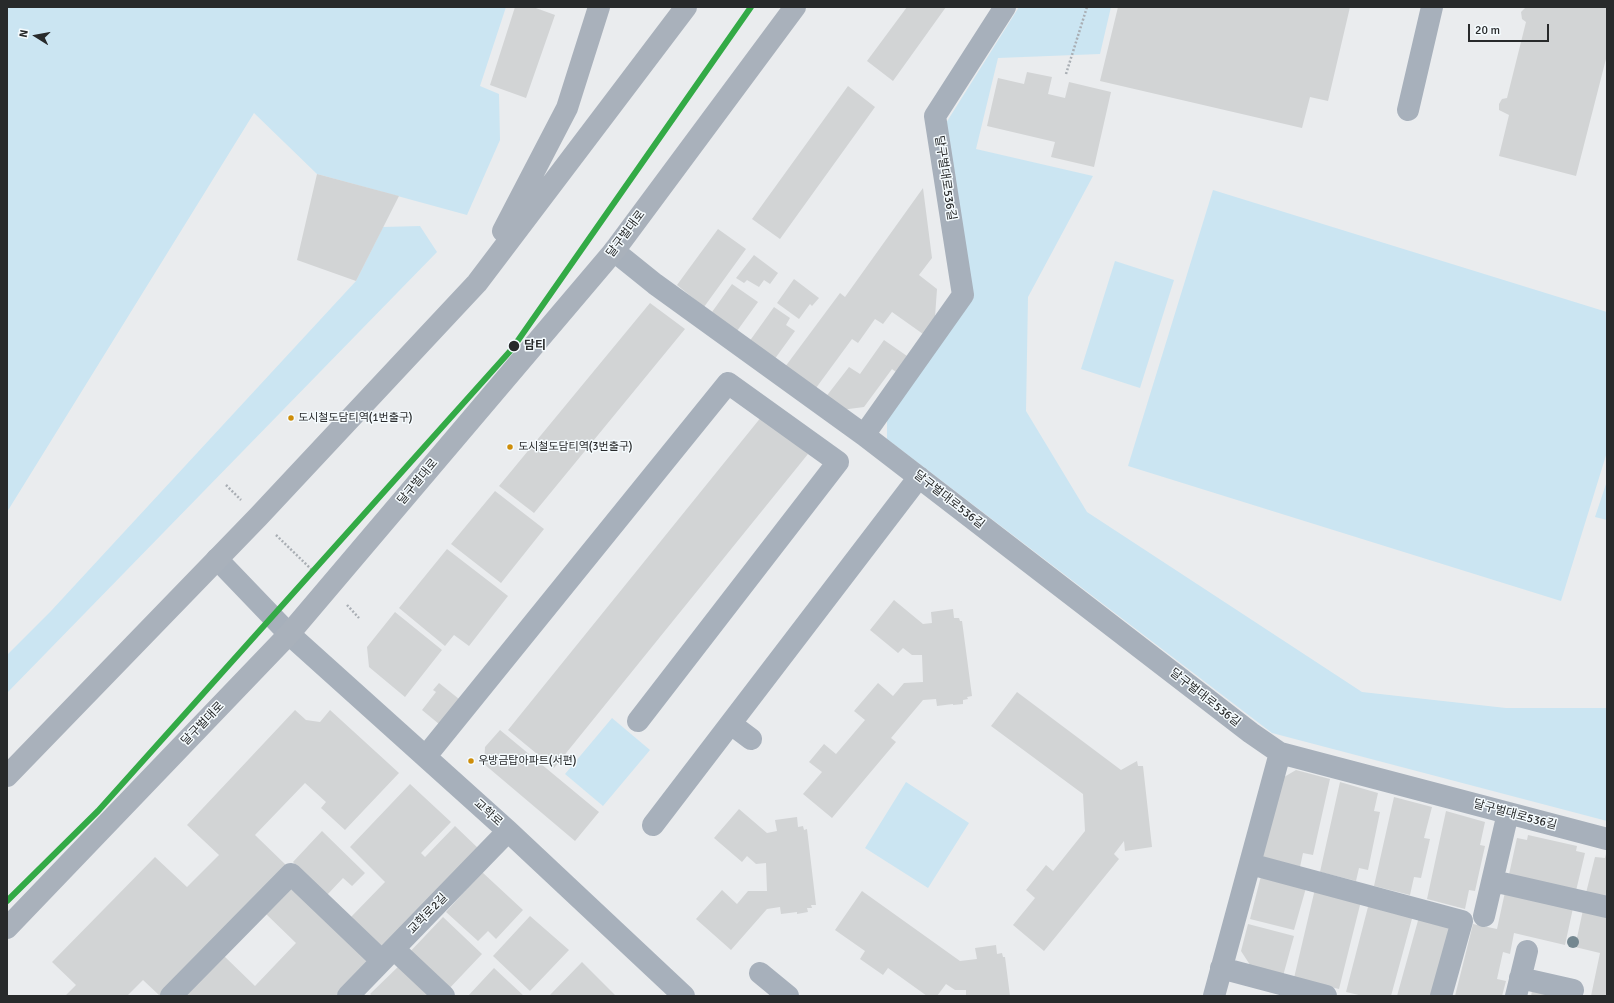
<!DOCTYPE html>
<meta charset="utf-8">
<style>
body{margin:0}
#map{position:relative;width:1614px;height:1003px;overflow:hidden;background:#eaecee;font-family:Signika,sans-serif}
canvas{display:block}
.frame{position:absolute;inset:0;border:8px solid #282a2b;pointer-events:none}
.north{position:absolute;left:16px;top:16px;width:40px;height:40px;-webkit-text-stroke:3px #f5fbfe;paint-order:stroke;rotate:281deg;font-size:11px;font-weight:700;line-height:16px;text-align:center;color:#282a2b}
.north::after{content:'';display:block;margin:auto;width:14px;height:18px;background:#282a2b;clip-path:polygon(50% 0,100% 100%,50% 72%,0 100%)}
.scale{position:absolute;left:1468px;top:24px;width:81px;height:18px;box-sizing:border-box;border:2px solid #282a2b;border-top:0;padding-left:5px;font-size:12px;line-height:14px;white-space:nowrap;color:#282a2b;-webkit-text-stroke:3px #f5fbfe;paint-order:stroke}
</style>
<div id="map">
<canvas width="1614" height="1003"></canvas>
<div class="frame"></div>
<div class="north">N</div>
<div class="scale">20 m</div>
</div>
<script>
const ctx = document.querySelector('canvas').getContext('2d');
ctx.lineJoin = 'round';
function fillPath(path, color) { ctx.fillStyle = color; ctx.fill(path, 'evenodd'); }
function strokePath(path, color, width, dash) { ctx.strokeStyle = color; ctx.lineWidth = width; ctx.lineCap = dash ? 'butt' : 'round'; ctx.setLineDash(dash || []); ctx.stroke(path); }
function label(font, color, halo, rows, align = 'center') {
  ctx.font = font + ' Signika,"Noto Sans KR",sans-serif'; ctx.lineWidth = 3; ctx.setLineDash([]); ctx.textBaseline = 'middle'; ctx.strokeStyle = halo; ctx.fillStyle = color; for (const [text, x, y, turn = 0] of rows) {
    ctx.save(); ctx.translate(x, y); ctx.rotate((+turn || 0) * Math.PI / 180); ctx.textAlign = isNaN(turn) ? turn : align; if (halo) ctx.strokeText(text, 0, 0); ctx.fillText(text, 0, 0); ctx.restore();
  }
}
const green = new Path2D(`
 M 7,7 L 506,7 L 480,86 L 499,94 L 500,140 L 467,215 L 317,174 L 254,113 L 7,512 Z
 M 1019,7 L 1111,7 L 1100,54 L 998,58 L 976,149 L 1093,176 L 1028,297 L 1026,411 L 1087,512 L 1362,692 L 1506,708 L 1607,708 L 1607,821 L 1272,733 L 887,439 L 887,414 L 972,296 L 946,123 Z
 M 1213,190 L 1607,312 L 1607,452 L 1561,601 L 1128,466 Z
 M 420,226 L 437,252 L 7,693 L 7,655 L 51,611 L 356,281 L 383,227 Z
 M 1115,261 L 1174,280 L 1140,388 L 1081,369 Z
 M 1607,481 L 1607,520 L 1595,517 Z
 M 612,718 L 650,750 L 603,806 L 565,774 Z
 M 906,782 L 969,823 L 928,888 L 865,848 Z`);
const building = new Path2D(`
 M 515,7 L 533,7 L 555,15 L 526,98 L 490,85 Z
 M 907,7 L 946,7 L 893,81 L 867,61 Z
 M 1118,7 L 1350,7 L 1328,101 L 1310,97 L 1302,128 L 1100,81 Z
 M 1530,7 L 1538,8 L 1538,7 L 1607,7 L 1607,55 L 1576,176 L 1499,156 L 1509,115 L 1499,110 L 1499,104 L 1502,99 L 1507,98 L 1526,22 L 1522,19 L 1521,12 L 1525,8 Z
 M 1027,72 L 1052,77 L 1048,94 L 1065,98 L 1069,82 L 1111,92 L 1094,167 L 1051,157 L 1055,142 L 987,126 L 998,78 L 1024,84 Z
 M 848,86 L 875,107 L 780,239 L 752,219 Z
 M 317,174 L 399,196 L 356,281 L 297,260 Z
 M 923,188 L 932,258 L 919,275 L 937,289 L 935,317 L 923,334 L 892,312 L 883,324 L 875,319 L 858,343 L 852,339 L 816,388 L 785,367 L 840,293 L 845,297 Z
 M 718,229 L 746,249 L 704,307 L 677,285 Z
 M 754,255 L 778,273 L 770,284 L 764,280 L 759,287 L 747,280 L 744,283 L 736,278 Z
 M 794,279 L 819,298 L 812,306 L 810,304 L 799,319 L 777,303 Z
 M 732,284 L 758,302 L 737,331 L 712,312 Z
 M 650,303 L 685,329 L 534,513 L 499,486 Z
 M 774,307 L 790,318 L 786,325 L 795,331 L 774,360 L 749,342 Z
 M 884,340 L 907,356 L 896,372 L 892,369 L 864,407 L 841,410 L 825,398 L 849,367 L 860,374 Z
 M 762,416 L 808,454 L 554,768 L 508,730 Z
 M 495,491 L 544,529 L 501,583 L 451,544 Z
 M 447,549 L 508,596 L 469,646 L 454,635 L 445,646 L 399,608 Z
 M 894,600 L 923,624 L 932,623 L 931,612 L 953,609 L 954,618 L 959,618 L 960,621 L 962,621 L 972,696 L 967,697 L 968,699 L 963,700 L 963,704 L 953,705 L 953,704 L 937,706 L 936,699 L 923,700 L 891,738 L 896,742 L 832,818 L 803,794 L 822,772 L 809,762 L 824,744 L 836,754 L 865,720 L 854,711 L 878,683 L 893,696 L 904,683 L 923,682 L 922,655 L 912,655 L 903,648 L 898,653 L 870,630 Z
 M 395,612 L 442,650 L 405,697 L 369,667 L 367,647 Z
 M 439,683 L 459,699 L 439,724 L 422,710 L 436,692 L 433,690 Z
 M 1017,692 L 1121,770 L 1137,761 L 1138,766 L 1143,766 L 1152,847 L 1125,851 L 1124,841 L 1114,854 L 1119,859 L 1044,951 L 1013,925 L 1035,898 L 1026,890 L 1046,865 L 1053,871 L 1085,831 L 1083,794 L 991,726 Z
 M 295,710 L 306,720 L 320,722 L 330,710 L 399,773 L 345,830 L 321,808 L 326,802 L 305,783 L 255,835 L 288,867 L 160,996 L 143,980 L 127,996 L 65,996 L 76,985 L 52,962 L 155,857 L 187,887 L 219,855 L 187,825 Z
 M 500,730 L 599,812 L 575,841 L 484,764 L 485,747 Z
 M 1296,770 L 1330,779 L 1313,855 L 1303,853 L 1300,867 L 1260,857 L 1279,780 Z
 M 1340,782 L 1378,793 L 1374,811 L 1380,812 L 1368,870 L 1359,868 L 1356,881 L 1320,872 Z
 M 410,784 L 451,822 L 421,853 L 425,857 L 455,826 L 480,850 L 383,949 L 351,917 L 385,882 L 350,847 Z
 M 1394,797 L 1432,807 L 1424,838 L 1430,839 L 1421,878 L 1414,877 L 1410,895 L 1374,886 Z
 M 739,809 L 767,833 L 777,831 L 775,820 L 797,817 L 798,827 L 803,826 L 804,830 L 807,829 L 816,905 L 811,905 L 812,908 L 807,908 L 808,912 L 797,914 L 797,912 L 781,914 L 780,907 L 767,909 L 731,950 L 696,919 L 722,890 L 737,904 L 748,891 L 767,891 L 766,863 L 756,864 L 747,856 L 742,862 L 714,838 Z
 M 1446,811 L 1485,822 L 1480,845 L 1485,846 L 1475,891 L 1469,890 L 1465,909 L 1427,899 Z
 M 322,831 L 365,873 L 352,886 L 343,878 L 327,895 L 293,862 Z
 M 1528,835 L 1577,846 L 1576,851 L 1585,853 L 1575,895 L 1508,879 L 1517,838 L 1527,840 Z
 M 1606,854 L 1607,854 L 1607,903 L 1585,897 L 1595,857 L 1605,858 Z
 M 482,872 L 523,910 L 496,939 L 488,931 L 478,941 L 446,912 Z
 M 1261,876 L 1306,888 L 1294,930 L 1250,919 Z
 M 290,888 L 376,960 L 340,996 L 183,996 L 223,955 L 255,986 L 296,943 L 265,913 Z
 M 1315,889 L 1361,901 L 1339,989 L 1294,978 Z
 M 862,891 L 960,961 L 977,959 L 975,948 L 996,945 L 997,954 L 1002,953 L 1003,957 L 1005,957 L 1010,996 L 966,996 L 966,990 L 955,990 L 946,984 L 937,996 L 927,996 L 888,968 L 883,975 L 860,959 L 865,951 L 835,930 Z
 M 1505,892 L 1573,908 L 1565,945 L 1514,933 L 1510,954 L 1503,952 L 1497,979 L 1506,981 L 1502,996 L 1455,996 L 1473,924 L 1497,929 Z
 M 1369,903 L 1413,915 L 1391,996 L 1363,996 L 1346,992 Z
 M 1583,910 L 1607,916 L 1607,996 L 1591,996 L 1600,953 L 1575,947 Z
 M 530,916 L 569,950 L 530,991 L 493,956 Z
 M 443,917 L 482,954 L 445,993 L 406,956 Z
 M 1419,917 L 1456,926 L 1437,996 L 1397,996 Z
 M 1248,924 L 1294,936 L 1283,976 L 1252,968 L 1241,951 Z
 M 403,962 L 440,996 L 372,996 L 370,994 Z
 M 582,962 L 616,996 L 549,996 Z
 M 494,968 L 524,996 L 468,996 Z
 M 1533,986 L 1575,996 L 1531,996 Z`);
const path = new Path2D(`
 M 1066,74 L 1087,7
 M 226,485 L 241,500
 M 276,535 L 311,569
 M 347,605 L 359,618`);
const minor = new Path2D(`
 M 1408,110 L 1432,7
 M 614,251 L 655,284 L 864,435 L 1251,733 L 1280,753 L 1607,839
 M 864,435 L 963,295 L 935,116 L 1005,7
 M 217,559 L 289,634 L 508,831 L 684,996
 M 731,724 L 751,739
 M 426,756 L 728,383 L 838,462 L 638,721
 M 653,825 L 919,477
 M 1250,864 L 1462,921 L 1441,996
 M 1493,881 L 1607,907
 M 1484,916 L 1508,813
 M 394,949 L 444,996
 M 1221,968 L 1326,996
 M 760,973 L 788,996
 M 1520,978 L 1573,990
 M 171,996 L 291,874 L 382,961
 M 348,996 L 508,831
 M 1214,996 L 1280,753
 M 1516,996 L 1527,951`);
const major = new Path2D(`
 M 503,231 L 567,108 L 599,7
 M 7,776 L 258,517 L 477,283 L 686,7
 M 7,928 L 289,634 L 614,251 L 795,7`);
const metro1 = new Path2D(`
 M 7,901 L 98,811 L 512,349 L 751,7`);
const trees = [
 [1573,942]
];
const markers = [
 [514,346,6,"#282a2b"],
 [291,418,3.5,"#ce8d09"],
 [510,447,3.5,"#ce8d09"],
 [471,761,3.5,"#ce8d09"]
];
const busNames = [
 ["도시철도담티역(1번출구)",298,418],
 ["도시철도담티역(3번출구)",518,447],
 ["우방금탑아파트(서편)",478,761]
];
const streetNames = [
 ["달구벌대로536길",945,178,81],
 ["달구벌대로",626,234,-53],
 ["달구벌대로",418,482,-50],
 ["달구벌대로536길",949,500,38],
 ["달구벌대로536길",1205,698,38],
 ["달구벌대로",203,724,-46],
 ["교학로",488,813,42],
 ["달구벌대로536길",1515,815,15],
 ["교학로2길",428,914,-46]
];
const stopNames = [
 ["담티",524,346]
];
fillPath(green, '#cbe5f2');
fillPath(building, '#d2d4d5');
strokePath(path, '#a9aeb4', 2.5, [2, 2]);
strokePath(minor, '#a7b0bb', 22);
strokePath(major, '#a9b1bb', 22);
strokePath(metro1, '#33aa46', 6);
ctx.fillStyle = '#748790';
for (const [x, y] of trees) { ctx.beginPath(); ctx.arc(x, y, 6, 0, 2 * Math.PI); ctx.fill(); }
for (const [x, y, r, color] of markers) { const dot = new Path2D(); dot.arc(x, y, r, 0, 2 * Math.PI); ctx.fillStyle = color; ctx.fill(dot); strokePath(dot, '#f5fbfe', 1.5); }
label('11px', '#282a2b', '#f5fbfe', busNames, 'left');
label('12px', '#282a2b', '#f5fbfe', streetNames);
label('bold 12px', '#282a2b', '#f5fbfe', stopNames, 'left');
</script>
